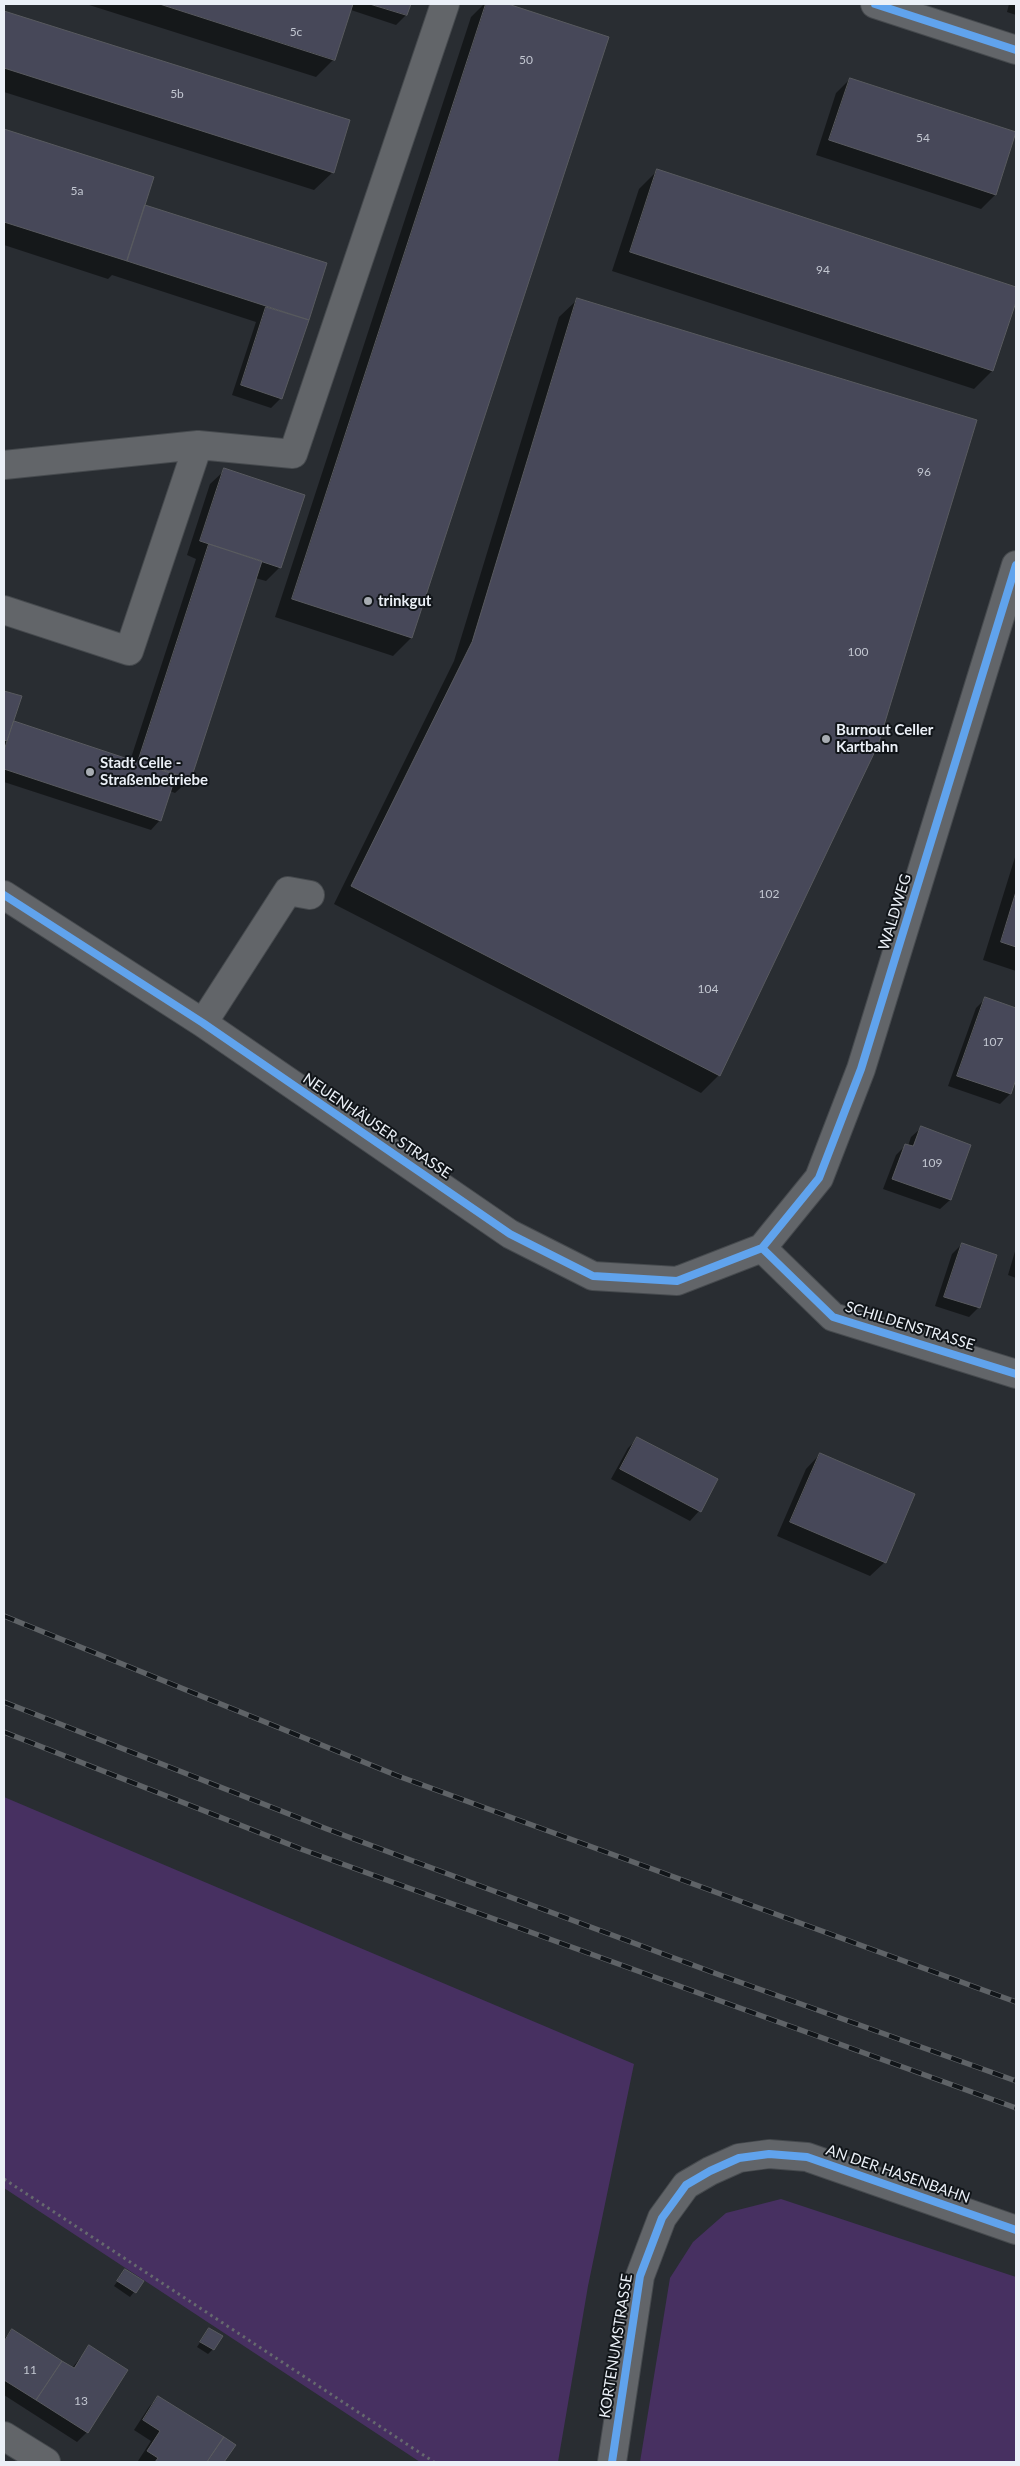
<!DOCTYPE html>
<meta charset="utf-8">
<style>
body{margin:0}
#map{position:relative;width:1020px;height:2466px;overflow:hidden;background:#292d32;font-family:Lato,sans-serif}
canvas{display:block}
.frame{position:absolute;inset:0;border:5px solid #ebf0f7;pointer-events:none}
</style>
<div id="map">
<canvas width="1020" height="2466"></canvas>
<div class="frame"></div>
</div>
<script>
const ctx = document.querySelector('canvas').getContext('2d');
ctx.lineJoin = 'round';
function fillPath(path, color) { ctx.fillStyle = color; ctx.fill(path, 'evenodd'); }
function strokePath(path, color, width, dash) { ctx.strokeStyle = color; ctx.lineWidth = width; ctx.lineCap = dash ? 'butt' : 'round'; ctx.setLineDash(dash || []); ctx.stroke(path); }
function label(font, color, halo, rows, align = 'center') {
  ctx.font = font + ' Lato,sans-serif'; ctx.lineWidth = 4; ctx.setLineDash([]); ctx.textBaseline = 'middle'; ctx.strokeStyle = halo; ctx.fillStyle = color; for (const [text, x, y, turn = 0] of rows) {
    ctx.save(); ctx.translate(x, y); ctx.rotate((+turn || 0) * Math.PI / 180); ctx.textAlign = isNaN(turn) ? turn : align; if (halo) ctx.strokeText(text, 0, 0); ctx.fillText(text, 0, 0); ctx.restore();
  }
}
const green = new Path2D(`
 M 4,1797 L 634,2064 L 588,2286 L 558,2462 L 420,2462 L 4,2188 Z
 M 781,2199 L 1016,2277 L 1016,2462 L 640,2462 L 670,2278 L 693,2242 L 726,2213 Z`);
const shadow = new Path2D(`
 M 86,4 L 410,4 L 406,15 L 396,25 L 351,10 L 334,59 L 316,77 Z
 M 484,4 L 504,4 L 608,38 L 411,638 L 393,656 L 275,617 L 471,17 Z
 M 1009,4 L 1016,4 L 1016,15 L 1007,12 Z
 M 4,12 L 348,121 L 333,172 L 314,190 L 4,92 Z
 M 850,79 L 1016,133 L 995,195 L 981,209 L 816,155 L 836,93 Z
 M 4,131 L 152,178 L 142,211 L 325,264 L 281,398 L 271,408 L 232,395 L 256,322 L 112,275 L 108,279 L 4,245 Z
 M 657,171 L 1016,288 L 1016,298 L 992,371 L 974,389 L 612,271 L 639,189 Z
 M 578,299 L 719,1075 L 701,1093 L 334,904 L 454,661 L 559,317 Z
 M 225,470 L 280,567 L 266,581 L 255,578 L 190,779 L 175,793 L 170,791 L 160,820 L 151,830 L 4,782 L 4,692 L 20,697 L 12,722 L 130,761 L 196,559 L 187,555 L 210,484 Z
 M 1016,854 L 1016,971 L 983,960 Z
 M 985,999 L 1016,1009 L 1016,1076 L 1010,1094 L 1000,1104 L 948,1086 L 976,1008 Z
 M 921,1128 L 970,1146 L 950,1200 L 940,1209 L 883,1189 L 896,1155 L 906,1145 L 908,1146 L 911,1137 Z
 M 962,1244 L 979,1307 L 969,1317 L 935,1306 L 952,1254 Z
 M 1016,1248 L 1016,1278 L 1008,1275 Z
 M 638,1438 L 716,1480 L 699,1511 L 690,1521 L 611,1479 L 628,1448 Z
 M 820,1454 L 885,1562 L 870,1576 L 777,1536 L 806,1469 Z
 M 125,2271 L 142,2282 L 130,2297 L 114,2286 Z
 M 209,2329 L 213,2349 L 208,2354 L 197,2347 Z
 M 12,2330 L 72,2368 L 89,2347 L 126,2370 L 87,2432 L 77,2442 L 4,2395 L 4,2339 Z
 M 158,2397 L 234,2446 L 223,2462 L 138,2461 L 151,2441 L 134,2430 L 149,2407 Z`);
const building = new Path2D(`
 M 160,4 L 353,4 L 335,60 Z
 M 370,4 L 411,4 L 407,15 Z
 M 486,4 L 508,4 L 609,37 L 412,638 L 292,599 Z
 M 4,11 L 350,120 L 334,173 L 4,68 Z
 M 850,78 L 1016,132 L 996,195 L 829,140 Z
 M 4,129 L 154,177 L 127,261 L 4,222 Z
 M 657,169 L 1016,287 L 1016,302 L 993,371 L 630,252 Z
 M 145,205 L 327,263 L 309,320 L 127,261 Z
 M 577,298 L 977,420 L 878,745 L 720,1076 L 351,886 L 472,642 Z
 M 266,307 L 309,320 L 282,399 L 241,385 Z
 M 224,468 L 305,495 L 281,568 L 200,541 Z
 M 209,544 L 262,561 L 191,779 L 138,762 Z
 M 4,691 L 22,696 L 7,741 L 4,740 Z
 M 14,721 L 176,775 L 161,821 L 4,769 L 4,751 Z
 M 1016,892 L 1016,947 L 1001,942 Z
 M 985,997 L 1016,1008 L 1016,1079 L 1011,1094 L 957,1076 Z
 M 921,1126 L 971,1145 L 951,1200 L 892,1179 L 905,1144 L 913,1146 Z
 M 962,1243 L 997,1255 L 980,1308 L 944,1297 Z
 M 637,1437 L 718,1479 L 701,1512 L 620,1469 Z
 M 820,1453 L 915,1494 L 886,1563 L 790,1522 Z
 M 125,2269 L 144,2281 L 136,2293 L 117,2281 Z
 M 209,2328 L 223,2336 L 214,2350 L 200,2342 Z
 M 12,2329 L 62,2361 L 36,2400 L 4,2380 L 4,2342 Z
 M 89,2345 L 128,2370 L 88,2433 L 36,2400 L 62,2361 L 74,2368 Z
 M 158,2396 L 224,2437 L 207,2462 L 155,2462 L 158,2458 L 147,2451 L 160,2431 L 143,2420 Z
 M 224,2437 L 236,2445 L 224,2462 L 211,2462 L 208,2461 Z`);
const path = new Path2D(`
 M 4,2179 L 434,2462`);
const minor = new Path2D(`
 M 875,4 L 1016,50
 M 4,465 L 198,445 L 293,454 L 445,4
 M 4,610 L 129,651 L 198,445
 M 4,895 L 203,1023 L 510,1234 L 593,1276 L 677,1281 L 762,1248 L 819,1178 L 861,1069 L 1016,565
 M 203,1023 L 288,891 L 310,895
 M 762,1248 L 833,1317 L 1016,1374
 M 4,2436 L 46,2462
 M 612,2462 L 640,2276 L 662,2218 L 686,2185 L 710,2171 L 739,2158 L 769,2154 L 807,2157 L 1016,2230`);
const rail = new Path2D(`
 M 4,1616 L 398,1776 L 1016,2002
 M 4,1702 L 327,1829 L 717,1974 L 1016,2081
 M 4,1732 L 301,1849 L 1016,2108`);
const cycleway = new Path2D(`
 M 875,4 L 1016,50
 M 4,895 L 203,1023 L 510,1234 L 593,1276 L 677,1281 L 762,1248 L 819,1178 L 861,1069 L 1016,565
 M 762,1248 L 833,1317 L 1016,1374
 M 612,2462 L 640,2276 L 662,2218 L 686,2185 L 710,2171 L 739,2158 L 769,2154 L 807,2157 L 1016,2230`);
const markers = [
 [368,601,5,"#a7acb2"],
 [826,739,5,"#a7acb2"],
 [90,772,5,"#a7acb2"]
];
const numberNames = [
 ["5c",296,32],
 ["50",526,60],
 ["5b",177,94],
 ["54",923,138],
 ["5a",77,191],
 ["94",823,270],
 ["96",924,472],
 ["100",858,652],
 ["102",769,894],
 ["104",708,989],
 ["107",993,1042],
 ["109",932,1163],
 ["11",30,2370],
 ["13",81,2401]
];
const poiNames = [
 ["trinkgut",378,601],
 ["Burnout Celler",836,730],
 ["Kartbahn",836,747],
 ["Stadt Celle -",100,763],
 ["Straßenbetriebe",100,780]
];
const streetNames = [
 ["WALDWEG",895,912,-73],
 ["NEUENHÄUSER STRASSE",377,1126,34],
 ["SCHILDENSTRASSE",910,1326,17],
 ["AN DER HASENBAHN",898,2174,19],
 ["KORTENUMSTRASSE",616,2346,-81]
];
fillPath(green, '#473061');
fillPath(shadow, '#0007');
fillPath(building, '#474859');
strokePath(building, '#585a5f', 1);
strokePath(minor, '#464a4e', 30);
strokePath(path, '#66696e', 3, [2.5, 4]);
strokePath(minor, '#626569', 28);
strokePath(rail, '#5f6367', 5.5);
strokePath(rail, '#111519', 4, [11]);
strokePath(cycleway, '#60a3ed', 8);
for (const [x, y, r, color] of markers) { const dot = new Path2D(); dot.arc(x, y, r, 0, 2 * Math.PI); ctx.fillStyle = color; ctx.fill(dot); strokePath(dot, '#111519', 2); }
label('12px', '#c2c6d0', null, numberNames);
label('bold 15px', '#ebf0f7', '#111519', poiNames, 'left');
label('15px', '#ebf0f7', '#111519', streetNames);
</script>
